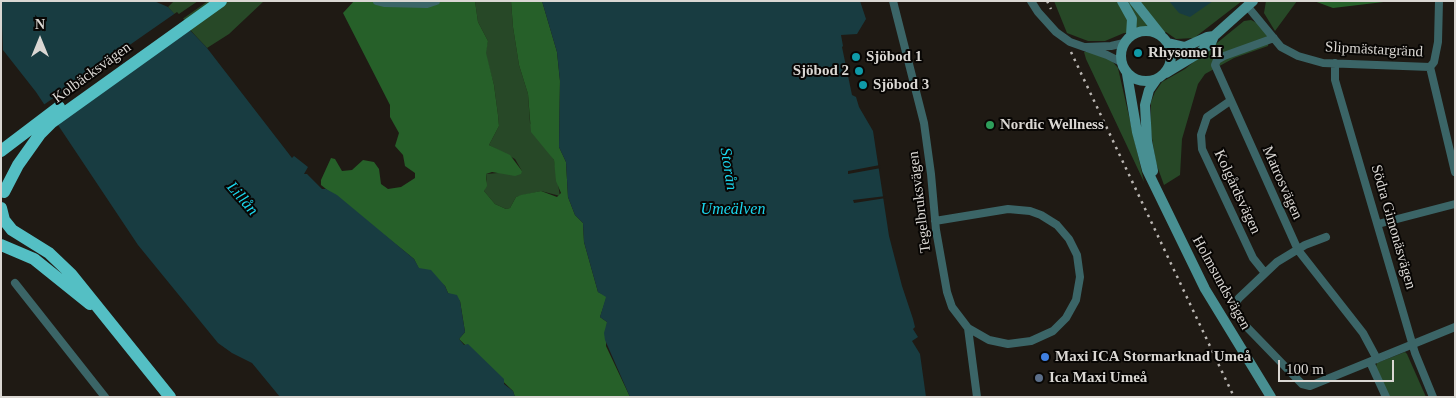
<!DOCTYPE html>
<html>
<head>
<meta charset="utf-8">
<style>
	body { margin:0 }
	#map { position:relative; width:1456px; height:398px; overflow:hidden; background:#1f1a14; font-family:Georgia,serif }
	canvas { display:block }
	.frame { position:absolute; inset:0; border:2px solid #dad7d3; pointer-events:none }
	.north { position:absolute; left:15px; top:15px; width:50px; height:50px; -webkit-text-stroke:4px #080604; paint-order:stroke; rotate:0deg; font-size:14px; font-weight:700; line-height:20px; text-align:center; color:#dad7d3 }
	.north::after { content:''; display:block; margin:auto; width:18px; height:22px; background:#dad7d3; clip-path:polygon(50% 0,100% 100%,50% 72%,0 100%) }
	.scale { position:absolute; left:1278px; top:360px; width:116px; height:22px; box-sizing:border-box; border:2px solid #dad7d3; border-top:0; padding-left:6px; font-size:15px; line-height:18px; white-space:nowrap; color:#dad7d3; -webkit-text-stroke:4px #080604; paint-order:stroke }
</style>
</head>
<body>
<div id="map">
<canvas width="1456" height="398"></canvas>
<div class="frame"></div>
<div class="north">N</div>
<div class="scale">100 m</div>
</div>
<script>
const c = document.querySelector('canvas').getContext('2d');
c.lineJoin = 'round';
function paint(path, color) { c.fillStyle = color; c.fill(path, 'evenodd'); }
const shape = rows => new Path2D(rows.map(r => 'M' + r).join(''));
function strokePath(path, color, width, dash) { c.strokeStyle = color; c.lineWidth = width; c.lineCap = dash ? 'butt' : 'round'; c.setLineDash(dash || []); c.stroke(path); }
function drawText(font, color, halo, rows, align = 'center') {
  c.font = font + ' Georgia,serif'; c.lineWidth = 4; c.setLineDash([]); c.textBaseline = 'middle'; c.strokeStyle = halo; c.fillStyle = color; for (const [text, x, y, turn = 0] of rows) {
    c.save(); c.translate(x, y); c.rotate((+turn || 0) * Math.PI / 180); c.textAlign = isNaN(turn) ? turn : align; if (halo) c.strokeText(text, 0, 0); c.fillText(text, 0, 0); c.restore();
  }
}
paint(shape([
	[174,1,198,1,176,16,168,7],
	[208,1,213,1,218,7,228,1,264,1,229,34,207,48,181,20],
	[475,1,511,1,513,27,519,65,528,94,530,123,554,160,560,196,541,191,516,197,510,208,506,209,495,204,484,191,487,180,486,174,522,171,515,159,489,145,499,126,498,115,494,85,485,53,488,41,478,22],
	[1054,1,1242,1,1194,38,1176,39,1166,32,1124,33,1105,41,1088,41,1067,33],
	[1266,1,1297,1,1275,31,1264,13],
	[1251,20,1259,24,1269,37,1268,46,1234,58,1205,74,1198,84,1182,139,1180,175,1164,185,1156,163,1151,132,1151,102,1155,92,1162,82,1185,69,1244,21],
	[1088,51,1097,53,1112,61,1118,68,1144,182,1086,59,1084,52],
	[1405,352,1407,354,1426,397,1388,397,1376,367,1377,363]
]), '#274827');
paint(shape([
	[354,1,475,1,478,22,488,41,486,53,494,85,498,115,499,126,489,145,510,155,522,171,521,174,515,176,492,172,486,174,487,186,484,191,495,204,506,209,510,208,516,197,521,195,541,191,557,197,561,193,556,181,554,160,531,132,528,94,519,65,513,27,511,1,542,1,557,52,560,81,559,147,566,162,568,197,575,215,583,223,584,242,598,292,607,296,600,317,607,322,606,346,630,397,515,397,513,391,459,339,465,332,460,301,448,293,445,286,424,269,419,269,414,259,403,250,321,185,321,180,331,158,335,159,342,171,352,170,363,160,374,162,379,169,381,184,388,189,401,187,415,178,415,173,405,166,403,155,395,146,399,133,390,117,390,105,343,13],
	[1314,1,1392,1,1333,8]
]), '#266029');
paint(shape([
	[1,1,154,1,168,7,207,48,292,158,294,156,308,167,304,174,307,174,322,189,326,189,337,195,414,259,419,268,431,270,445,286,448,293,457,295,460,301,465,332,459,339,464,345,468,344,504,379,504,384,513,391,515,397,280,397,252,363,232,353,218,343,138,245,36,92,3,50],
	[542,1,860,1,866,19,857,34,841,35,843,46,842,47,852,95,856,97,859,107,873,131,889,236,902,286,913,319,915,327,913,329,918,337,912,341,920,354,926,397,630,397,605,340,604,333,607,322,600,317,606,297,598,292,584,242,583,223,575,215,568,197,566,162,559,147,560,81,557,52],
	[1169,1,1213,1,1190,17,1179,13]
]), '#183c41');
paint(shape([
	[177,12,191,27,54,126,42,106],
	[880,165,881,168,848,174,848,171],
	[886,196,886,198,854,203,853,200]
]), '#1f1a14');
strokePath(shape([
	[377,1,385,3,427,4,436,1],
	[893,1,924,123,931,174,936,230,947,292,952,307,968,328,977,397],
	[1031,1,1038,12,1056,32,1070,42,1107,55,1121,62],
	[1439,1,1438,42,1434,62,1430,67,1455,172],
	[1248,7,1281,47,1298,56,1323,63,1430,67],
	[1274,38,1224,56,1217,60,1215,65,1298,250,1363,333,1377,359],
	[1086,47,1111,46,1124,43],
	[1335,63,1335,80,1415,353,1433,397],
	[1230,101,1207,117,1201,135,1202,149,1253,258,1265,273],
	[935,221,1008,209,1030,211,1041,215,1057,225,1069,239,1077,255,1080,277,1076,300,1066,318,1053,331,1031,341,1008,344,989,340,968,328],
	[1378,224,1455,204],
	[1326,237,1305,245,1277,262,1239,298,1233,306,1235,314,1240,320,1302,384,1310,386,1455,327],
	[15,283,105,397],
	[1370,362,1386,397]
]), '#3b6567', 8);
strokePath(shape([
	[1122,1,1132,19,1131,35],
	[1134,1,1161,35],
	'1121 56a25 25 0 1 1 50 0a25 25 0 1 1-50 0Z',
	[1168,43,1185,47,1207,37,1214,36],
	[1166,73,1199,53,1211,43,1214,36,1253,1],
	[1127,74,1137,132,1147,170,1205,289,1271,397],
	[1153,171,1147,141,1145,105,1149,90,1156,80]
]), '#488f92', 10);
strokePath(shape([
	[1,151,59,107],
	[4,192,18,165,40,134,52,122,221,1],
	[1,208,4,220,12,230,49,253,71,274,170,397],
	[1,245,34,259,90,304]
]), '#54bfc4', 12);
strokePath(shape([
	[1047,1,1051,9],
	[1071,52,1234,397]
]), '#bbb7b3', 2.5, [2.5, 5]);
for (const [x, y, r, color] of [
	[1138,53,5,"#0f9aa8"],
	[856,57,5,"#0f9aa8"],
	[859,71,5,"#0f9aa8"],
	[863,85,5,"#0f9aa8"],
	[990,125,5,"#2e9e5b"],
	[1045,357,5,"#3f7fe0"],
	[1039,378,5,"#5c6f8a"]
]) { const dot = new Path2D(); dot.arc(x, y, r, 0, 2 * Math.PI); c.fillStyle = color; c.fill(dot); strokePath(dot, '#080604', 2); }
drawText('15px', '#dad7d3', '#080604', [
	["Slipmästargränd",1374,50,3],
	["Kolbäcksvägen",92,73,-36],
	["Matrosvägen",1282,183,66],
	["Kolgårdsvägen",1237,192,65],
	["Tegelbruksvägen",920,202,-97],
	["Södra Gimonäsvägen",1393,227,74],
	["Holmsundsvägen",1221,283,61]
]);
drawText('bold 15px', '#dad7d3', '#080604', [
	["Rhysome II",1148,53],
	["Sjöbod 1",866,57],
	["Sjöbod 2",849,71,"right"],
	["Sjöbod 3",873,85],
	["Nordic Wellness",1000,125],
	["Maxi ICA Stormarknad Umeå",1055,357],
	["Ica Maxi Umeå",1049,378]
], 'left');
drawText('italic 16px', '#1bd6ed', '#080604', [
	["Storån",728,169,81],
	["Lillån",242,199,49],
	["Umeälven",733,210]
]);
</script>
</body>
</html>
